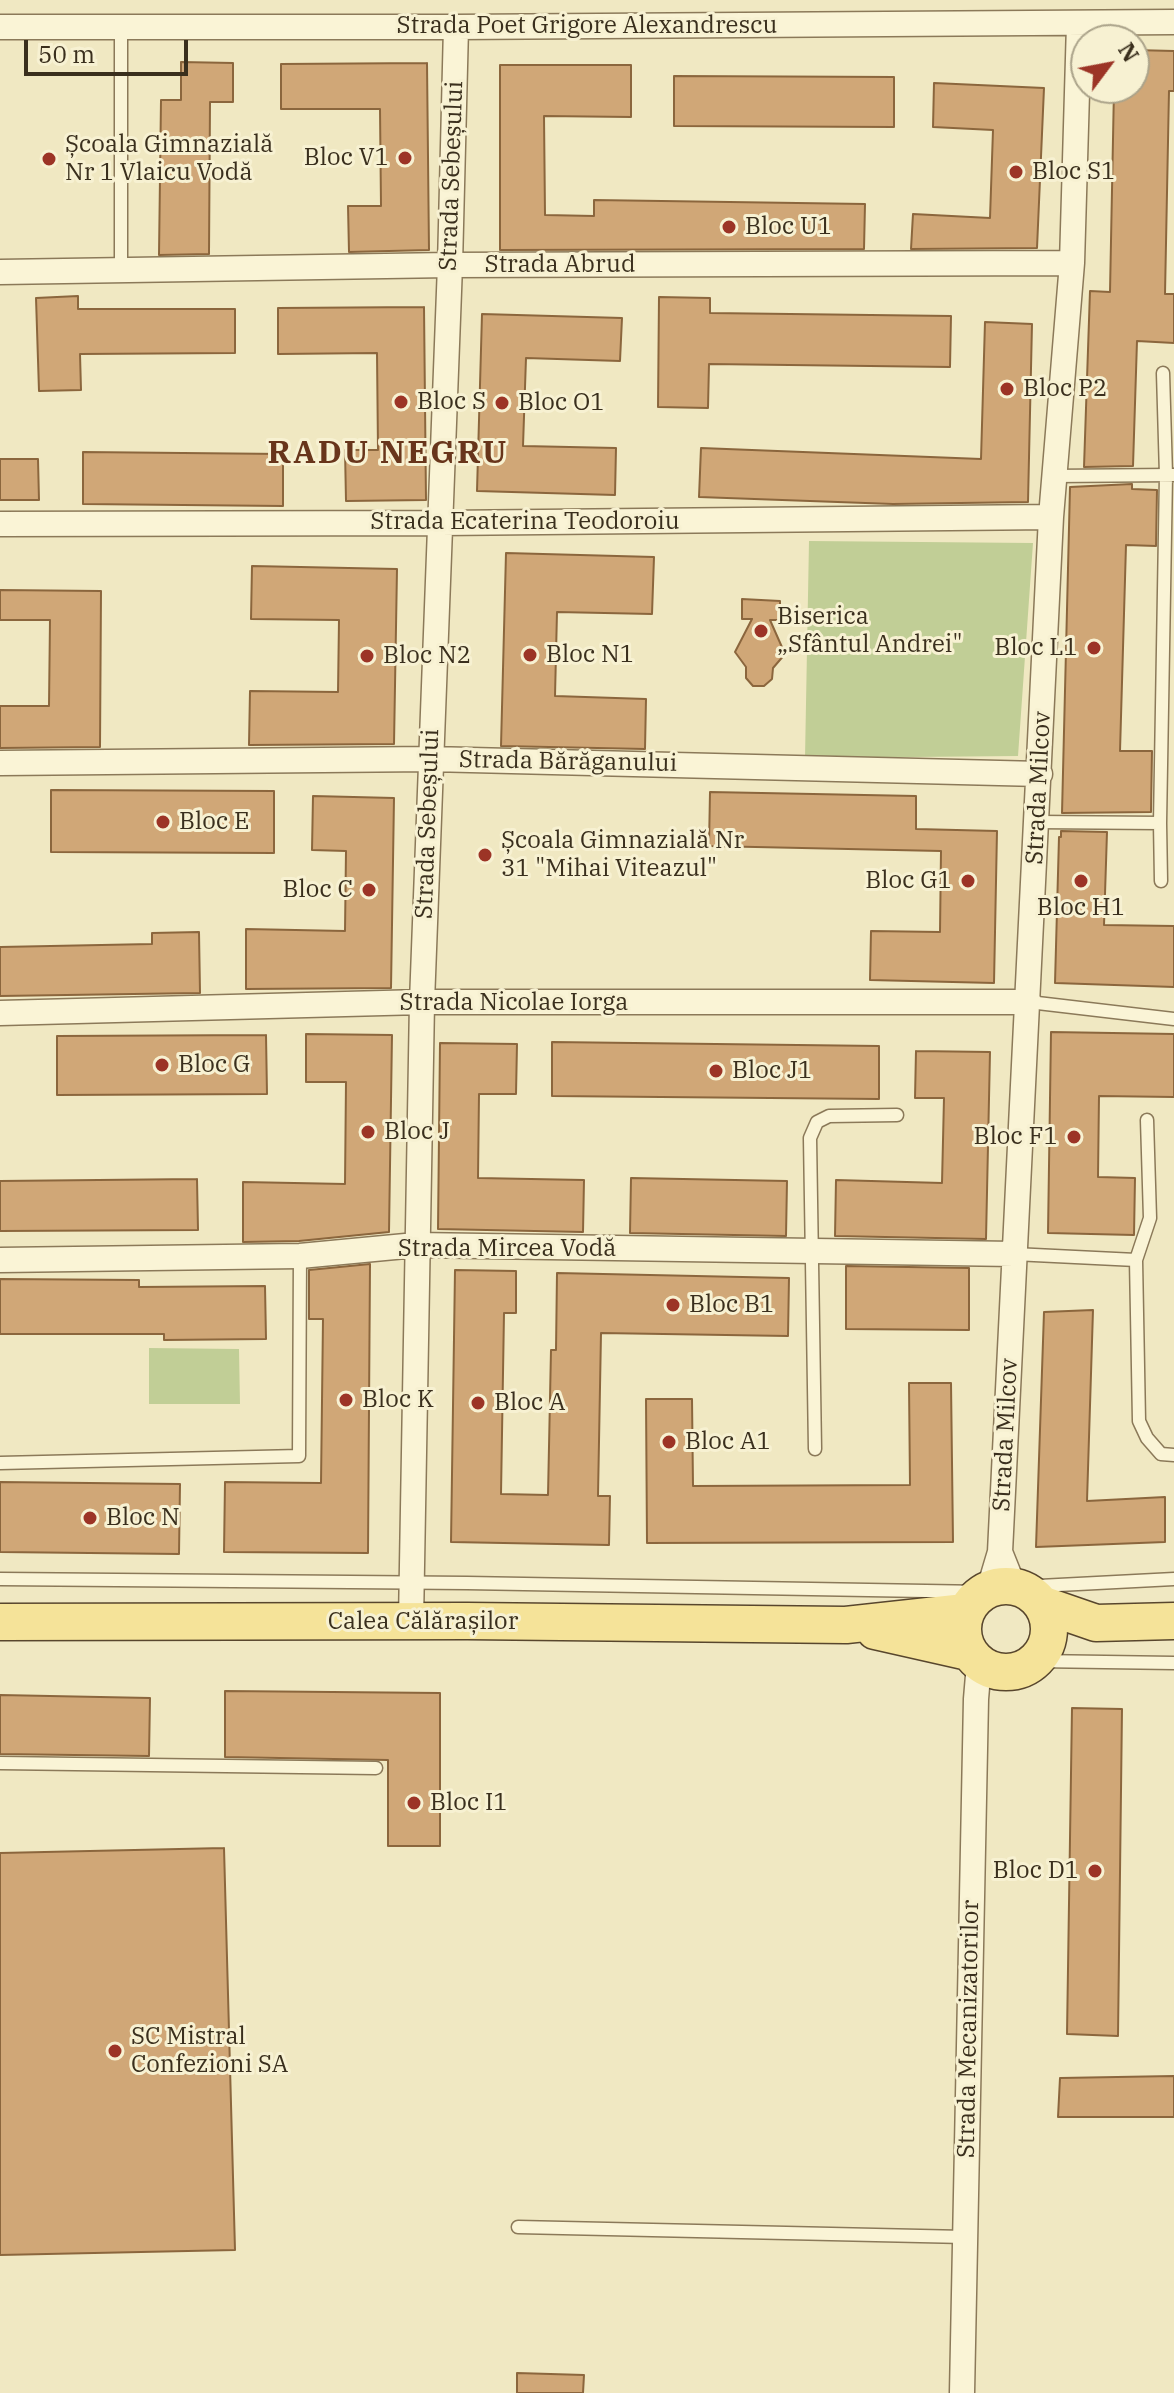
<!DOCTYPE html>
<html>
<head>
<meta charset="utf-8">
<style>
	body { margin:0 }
	#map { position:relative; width:1174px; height:2393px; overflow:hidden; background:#f0e8c2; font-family:"IBM Plex Serif",serif }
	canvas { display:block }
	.north { position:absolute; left:1070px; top:24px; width:80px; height:80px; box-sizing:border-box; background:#f7f1d2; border:2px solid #aba38a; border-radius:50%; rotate:58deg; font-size:22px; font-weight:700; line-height:32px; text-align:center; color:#3a2f1d }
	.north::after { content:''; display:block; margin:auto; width:28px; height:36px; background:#9c3426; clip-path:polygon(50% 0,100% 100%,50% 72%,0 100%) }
	.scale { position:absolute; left:24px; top:40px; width:164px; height:36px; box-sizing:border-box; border:4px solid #3a2f1d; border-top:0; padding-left:10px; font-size:24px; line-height:28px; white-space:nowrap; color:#3a2f1d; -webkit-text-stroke:6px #f7f1d2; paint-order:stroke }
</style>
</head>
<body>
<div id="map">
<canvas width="1174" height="2393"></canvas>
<div class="north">N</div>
<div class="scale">50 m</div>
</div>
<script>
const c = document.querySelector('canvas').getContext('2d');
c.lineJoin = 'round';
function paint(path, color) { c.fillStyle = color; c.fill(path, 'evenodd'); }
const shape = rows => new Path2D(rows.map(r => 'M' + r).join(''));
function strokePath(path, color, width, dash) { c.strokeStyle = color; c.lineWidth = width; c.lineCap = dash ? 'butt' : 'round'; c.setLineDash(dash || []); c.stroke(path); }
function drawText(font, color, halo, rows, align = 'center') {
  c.font = font + ' "IBM Plex Serif",serif'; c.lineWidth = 6; c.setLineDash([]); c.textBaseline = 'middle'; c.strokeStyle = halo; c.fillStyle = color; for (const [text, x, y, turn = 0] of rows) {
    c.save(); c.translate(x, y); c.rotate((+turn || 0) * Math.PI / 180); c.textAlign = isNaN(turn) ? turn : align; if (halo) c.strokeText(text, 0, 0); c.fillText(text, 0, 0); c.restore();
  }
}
paint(shape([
	[809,541,1033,543,1018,756,805,758],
	[149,1348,239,1349,240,1404,149,1404]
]), '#c1ce96');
const building = shape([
	[1134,50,1174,51,1174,91,1169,91,1165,294,1174,294,1174,343,1137,341,1133,466,1084,467,1090,291,1110,292,1114,88,1134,88,1134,50],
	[181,62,233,63,233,102,210,102,209,254,159,255,161,100,181,100,181,62],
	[427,63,429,250,349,252,348,206,381,206,380,109,281,109,281,64,427,63],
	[500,65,631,65,631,117,544,116,545,215,594,216,594,200,865,204,864,249,500,250,500,65],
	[674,76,894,77,894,127,674,126,674,76],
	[934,83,1044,88,1037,248,911,249,913,214,990,218,993,130,933,127,934,83],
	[78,296,78,309,235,309,235,353,80,354,81,390,39,391,36,298,78,296],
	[659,297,710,298,710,313,951,316,950,367,709,364,708,408,658,407,659,297],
	[424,307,426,500,346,501,345,450,378,450,377,353,278,354,278,308,424,307],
	[482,314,622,318,620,361,526,358,523,446,616,448,615,495,477,491,482,314],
	[985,322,1032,324,1028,502,893,504,699,497,701,448,981,459,985,322],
	[83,452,283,454,283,506,83,504,83,452],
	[0,459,38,459,39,500,0,500,0,459],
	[1132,484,1132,489,1157,490,1156,546,1126,545,1120,751,1152,751,1151,812,1062,813,1070,487,1132,484],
	[506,553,654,557,652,614,557,612,555,696,646,699,645,749,501,746,506,553],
	[252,566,397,569,394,744,249,745,250,691,338,692,339,620,251,619,252,566],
	[0,590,101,591,100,747,0,748,0,706,49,706,50,620,0,620,0,590],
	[742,599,780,601,780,620,770,620,785,654,773,668,772,679,764,686,753,686,746,678,746,667,735,652,752,619,742,619,742,599],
	[51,790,274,791,274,853,51,852,51,790],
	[710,792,916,796,916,829,997,831,994,983,870,980,871,931,940,932,941,851,709,846,710,792],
	[313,796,394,798,391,988,246,989,246,929,345,931,346,851,312,850,313,796],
	[1061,831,1107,832,1104,925,1174,926,1174,987,1055,983,1059,837,1061,837,1061,831],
	[199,932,200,993,0,996,0,947,152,944,152,933,199,932],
	[1051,1032,1174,1034,1174,1097,1099,1096,1098,1177,1135,1178,1134,1235,1048,1233,1051,1032],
	[306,1034,392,1035,389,1232,299,1241,243,1242,243,1182,345,1184,346,1082,306,1082,306,1034],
	[266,1035,267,1094,57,1095,57,1036,266,1035],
	[552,1042,879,1046,879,1099,552,1096,552,1042],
	[440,1043,517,1044,516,1094,479,1094,478,1178,584,1180,583,1232,438,1229,440,1043],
	[916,1051,990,1052,986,1239,835,1236,836,1180,942,1183,944,1098,915,1098,916,1051],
	[631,1178,787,1181,786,1236,630,1233,631,1178],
	[197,1179,198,1230,0,1231,0,1181,197,1179],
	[370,1264,368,1553,224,1552,225,1482,321,1483,323,1319,309,1319,309,1270,370,1264],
	[846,1266,969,1268,969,1330,846,1329,846,1266],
	[455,1270,516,1271,516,1313,504,1313,501,1494,548,1495,551,1350,556,1350,557,1273,789,1278,788,1336,601,1333,598,1496,610,1496,609,1545,451,1542,455,1270],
	[0,1279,139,1280,139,1287,265,1286,266,1339,164,1340,164,1334,0,1334,0,1279],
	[1093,1310,1087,1501,1165,1497,1165,1542,1036,1547,1044,1312,1093,1310],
	[909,1383,951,1383,953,1542,647,1543,646,1399,692,1399,693,1486,910,1485,909,1383],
	[0,1482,180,1484,179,1554,0,1552,0,1482],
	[225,1691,440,1693,440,1846,388,1846,388,1760,225,1757,225,1691],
	[0,1695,150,1698,149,1756,0,1754,0,1695],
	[1072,1708,1122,1709,1118,2036,1067,2034,1072,1708],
	[224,1848,235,2250,0,2255,0,1853,224,1848],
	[1174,2076,1174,2117,1058,2117,1060,2078,1174,2076],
	[517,2373,584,2375,583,2393,517,2393,517,2373]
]);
paint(building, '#d0a777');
strokePath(building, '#8b663d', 2);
const service = shape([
	[121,270,121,27],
	[1053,476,1174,475],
	[1037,822,1160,823],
	[1161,881,1160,823,1166,475,1163,373],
	[1029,1002,1174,1019],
	[1014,1254,1136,1260,1139,1421,1147,1438,1161,1454,1174,1455],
	[1136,1260,1150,1218,1147,1120],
	[815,1449,810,1138,817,1122,829,1116,897,1115],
	[0,1463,299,1456,300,1256],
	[0,1579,467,1583,983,1592],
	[1020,1587,1174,1579],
	[1036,1661,1174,1663],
	[0,1763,376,1768],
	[518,2227,965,2237]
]);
const minor = shape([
	[0,27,456,27,1174,22],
	[0,272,450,265,1072,263],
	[0,524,441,523,1051,517],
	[0,763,430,759,1040,774],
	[0,1013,422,1002,1029,1002],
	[0,1260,300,1256,416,1245,1014,1254],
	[1000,1552,1014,1587],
	[989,1589,1000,1552,1051,517,1072,263,1079,24],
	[411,1621,422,1002,450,265,456,27],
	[962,2393,976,1699,979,1664]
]);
const primary = shape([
	'963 1629a43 43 0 1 1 86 0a43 43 0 1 1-86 0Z',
	[1041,1604,1096,1623,1174,1621],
	[0,1622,467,1621,846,1625,965,1612],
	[875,1631,968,1652]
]);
strokePath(service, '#8b7959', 15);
strokePath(minor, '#8b7959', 27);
strokePath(primary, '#58462d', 39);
strokePath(service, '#faf4d6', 12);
strokePath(minor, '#faf4d6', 24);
strokePath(primary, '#f5e399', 36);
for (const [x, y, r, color] of [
	[405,158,8,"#9c3426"],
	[49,159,8,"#9c3426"],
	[1016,172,8,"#9c3426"],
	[729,227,8,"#9c3426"],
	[1007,389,8,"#9c3426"],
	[401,402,8,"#9c3426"],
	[502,403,8,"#9c3426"],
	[761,631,8,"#9c3426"],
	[1094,648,8,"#9c3426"],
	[530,655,8,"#9c3426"],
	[367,656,8,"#9c3426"],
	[163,822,8,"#9c3426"],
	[485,855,8,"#9c3426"],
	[968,881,8,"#9c3426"],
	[1081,881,8,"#9c3426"],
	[369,890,8,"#9c3426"],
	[162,1065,8,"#9c3426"],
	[716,1071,8,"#9c3426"],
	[368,1132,8,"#9c3426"],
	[1074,1137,8,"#9c3426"],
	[673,1305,8,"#9c3426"],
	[346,1400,8,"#9c3426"],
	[478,1403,8,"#9c3426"],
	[669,1442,8,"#9c3426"],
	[90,1518,8,"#9c3426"],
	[414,1803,8,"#9c3426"],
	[1095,1871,8,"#9c3426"],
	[115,2051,8,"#9c3426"]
]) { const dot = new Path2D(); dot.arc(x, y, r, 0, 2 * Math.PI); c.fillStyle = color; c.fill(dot); strokePath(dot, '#f7f1d2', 3); }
drawText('24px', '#3a2f1d', '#f7f1d2', [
	["Strada Poet Grigore Alexandrescu",587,26],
	["Strada Sebeșului",452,176,-88],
	["Strada Abrud",560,265],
	["Strada Ecaterina Teodoroiu",525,522],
	["Strada Bărăganului",568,762,1],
	["Strada Milcov",1039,788,-87],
	["Strada Sebeșului",428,824,-88],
	["Strada Nicolae Iorga",514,1003],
	["Strada Mircea Vodă",507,1249],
	["Strada Milcov",1006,1435,-87],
	["Calea Călărașilor",423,1622],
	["Strada Mecanizatorilor",969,2029,-89]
]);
drawText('24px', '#3a2f1d', '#f7f1d2', [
	["Școala Gimnazială",65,145],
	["Nr 1 Vlaicu Vodă",65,173],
	["Bloc V1",389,158,"right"],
	["Bloc S1",1032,172],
	["Bloc U1",745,227],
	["Bloc P2",1023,389],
	["Bloc S",417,402],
	["Bloc O1",518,403],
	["Biserica",777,617],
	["„Sfântul Andrei\"",777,645],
	["Bloc L1",1078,648,"right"],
	["Bloc N1",546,655],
	["Bloc N2",383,656],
	["Bloc E",179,822],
	["Școala Gimnazială Nr",501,841],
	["31 \"Mihai Viteazul\"",501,869],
	["Bloc G1",952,881,"right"],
	["Bloc C",353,890,"right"],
	["Bloc H1",1081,908,"center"],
	["Bloc G",178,1065],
	["Bloc J1",732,1071],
	["Bloc J",384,1132],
	["Bloc F1",1058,1137,"right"],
	["Bloc B1",689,1305],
	["Bloc K",362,1400],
	["Bloc A",494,1403],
	["Bloc A1",685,1442],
	["Bloc N",106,1518],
	["Bloc I1",430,1803],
	["Bloc D1",1079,1871,"right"],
	["SC Mistral",131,2037],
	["Confezioni SA",131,2065]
], 'left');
c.letterSpacing = '2px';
drawText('bold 32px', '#68351b', '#f7f1d2', [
	["RADU NEGRU",388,454]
]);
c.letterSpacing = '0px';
</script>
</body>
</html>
